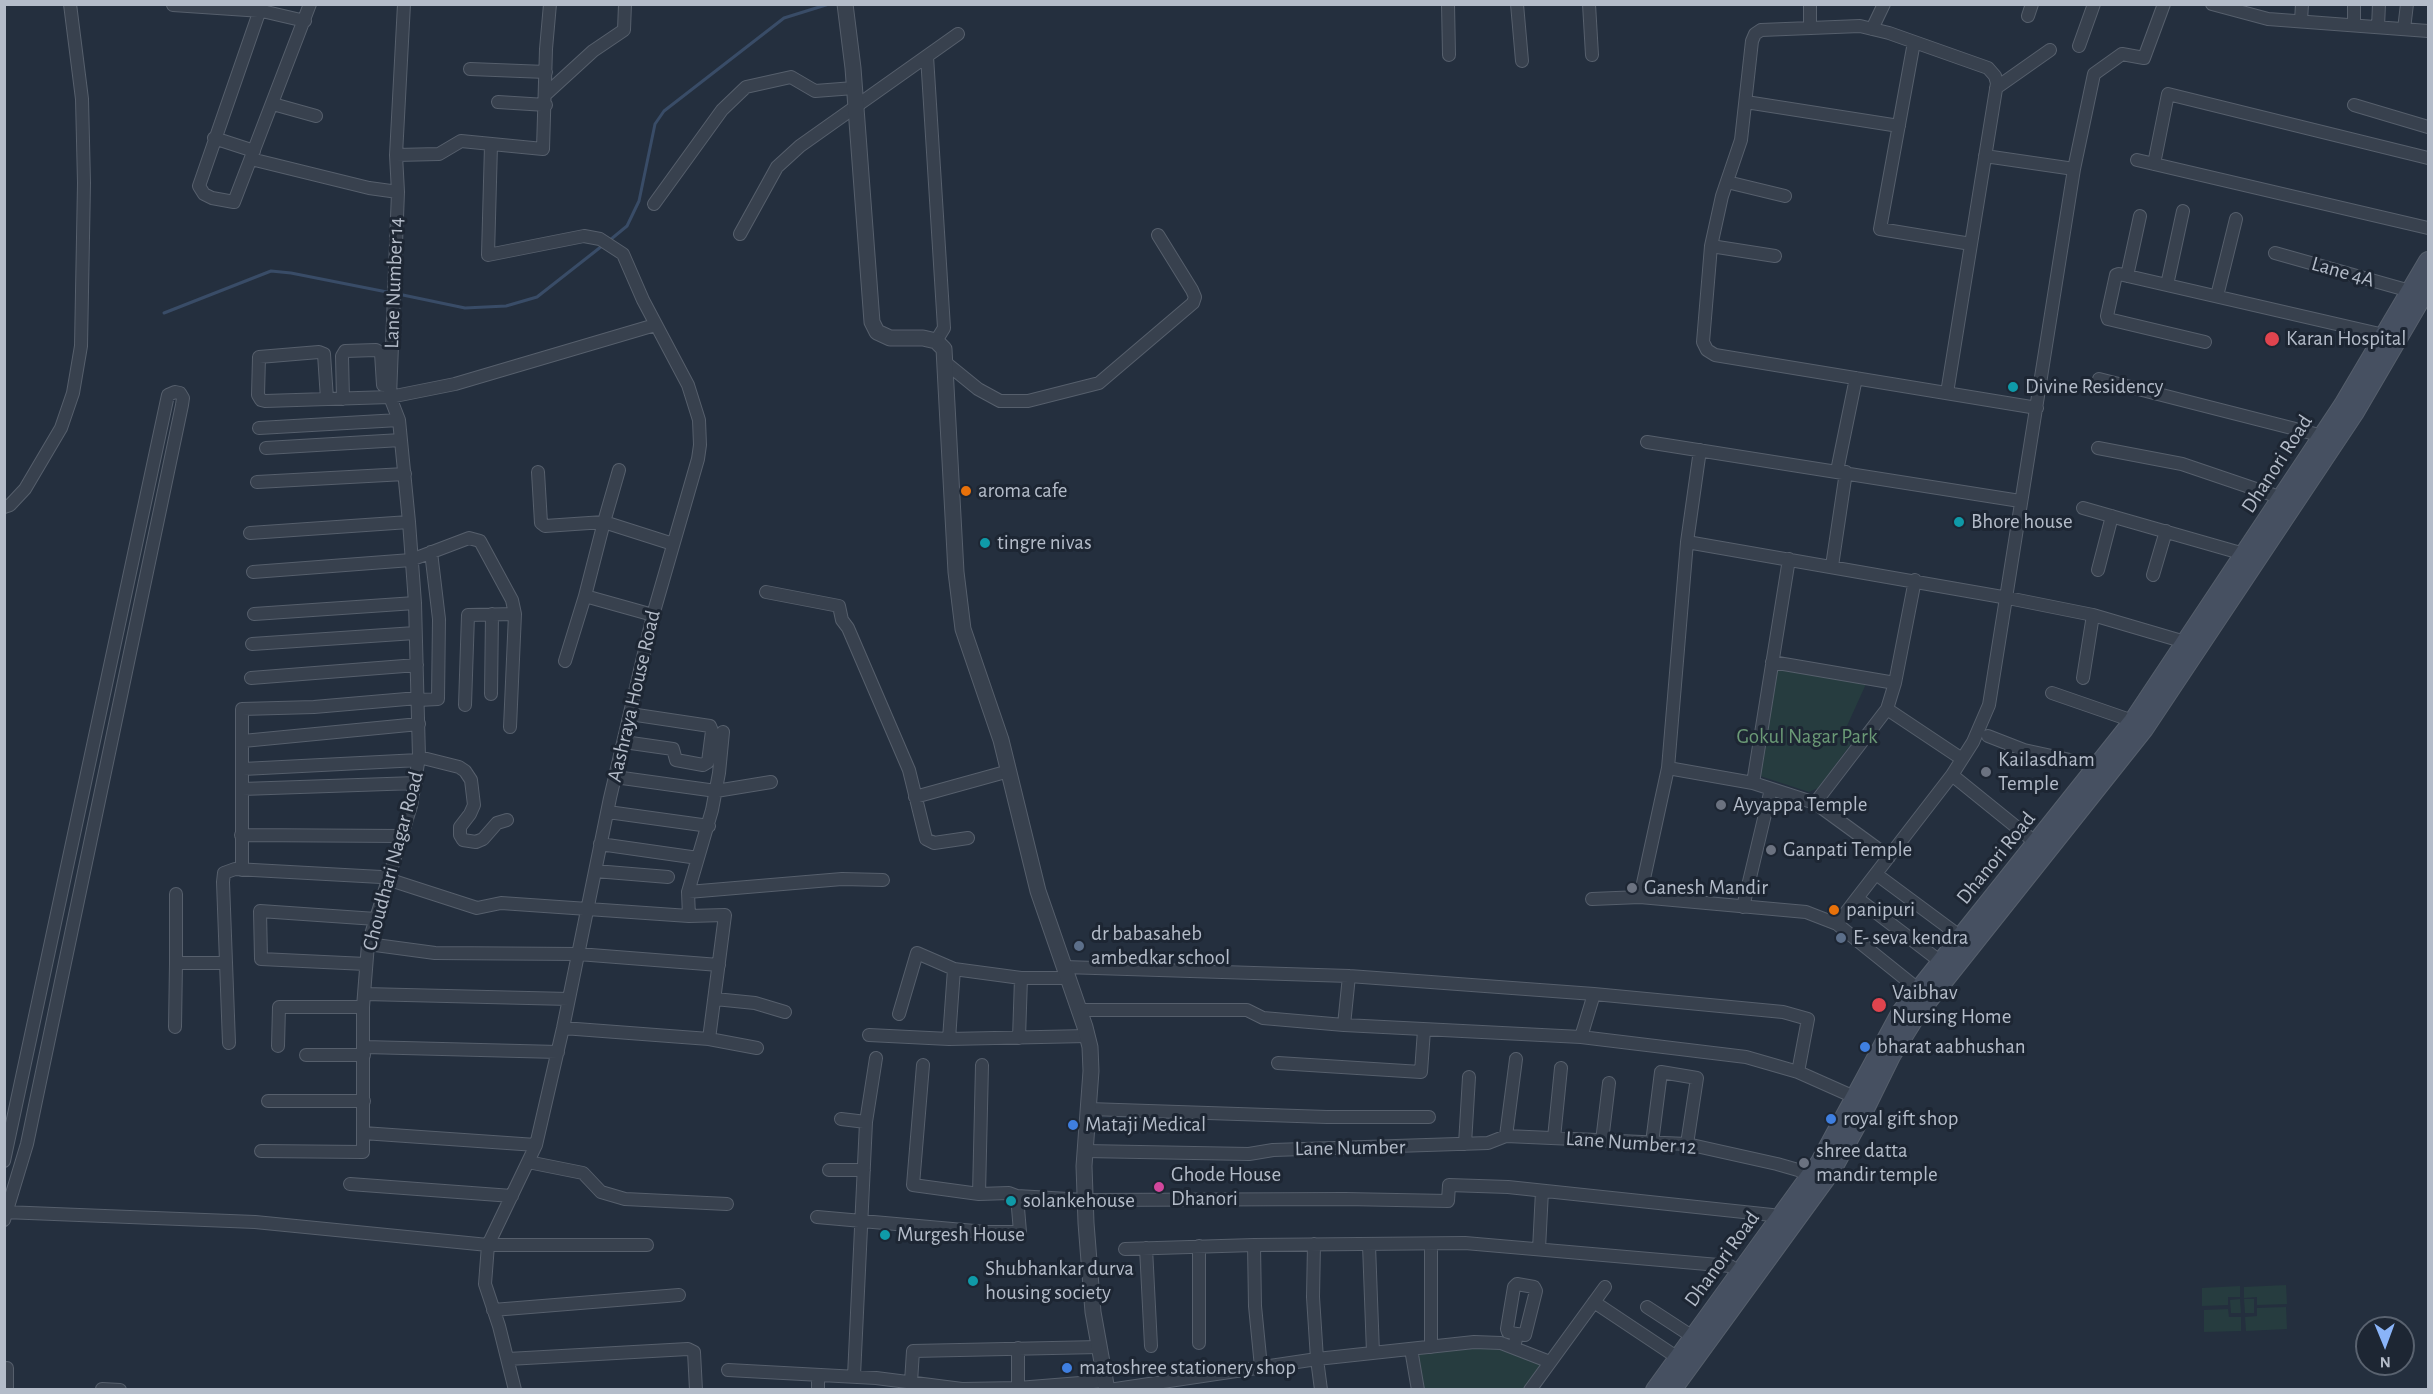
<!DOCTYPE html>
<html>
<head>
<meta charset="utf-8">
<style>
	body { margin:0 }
	#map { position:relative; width:2433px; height:1394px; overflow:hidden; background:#242f3e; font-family:"Alegreya Sans",sans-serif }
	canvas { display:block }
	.frame { position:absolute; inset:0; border:6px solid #b4bcc9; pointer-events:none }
	.north { position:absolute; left:2355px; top:1316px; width:60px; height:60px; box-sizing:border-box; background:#1d2633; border:2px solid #59626f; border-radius:50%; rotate:179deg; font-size:16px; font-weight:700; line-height:24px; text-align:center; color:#b4bcc9 }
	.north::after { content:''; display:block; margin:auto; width:21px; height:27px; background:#8ab4f8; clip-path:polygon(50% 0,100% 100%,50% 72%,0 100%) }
</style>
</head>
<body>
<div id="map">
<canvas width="2433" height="1394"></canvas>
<div class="frame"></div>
<div class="north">N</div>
</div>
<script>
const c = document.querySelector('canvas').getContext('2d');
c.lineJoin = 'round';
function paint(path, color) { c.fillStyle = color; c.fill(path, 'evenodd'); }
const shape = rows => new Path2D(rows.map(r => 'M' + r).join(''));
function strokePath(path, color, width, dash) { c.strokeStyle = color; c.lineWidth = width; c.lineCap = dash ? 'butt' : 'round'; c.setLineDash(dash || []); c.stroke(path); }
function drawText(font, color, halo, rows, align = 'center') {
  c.font = font + ' "Alegreya Sans",sans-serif'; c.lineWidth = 6; c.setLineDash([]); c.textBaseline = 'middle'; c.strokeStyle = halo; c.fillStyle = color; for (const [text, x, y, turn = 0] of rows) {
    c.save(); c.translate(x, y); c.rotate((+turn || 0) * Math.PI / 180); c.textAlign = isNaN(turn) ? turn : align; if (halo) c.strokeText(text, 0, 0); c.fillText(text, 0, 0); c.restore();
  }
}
paint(shape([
	[1778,669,1866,684,1846,728,1854,740,1818,788,1809,792,1760,776],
	[2286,1285,2287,1304,2257,1305,2257,1297,2244,1298,2244,1287],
	[2240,1286,2240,1297,2228,1297,2228,1305,2202,1306,2202,1288],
	[2240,1299,2241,1313,2231,1313,2230,1300],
	[2244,1299,2254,1299,2254,1313,2245,1313],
	[2286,1307,2287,1329,2246,1331,2245,1317,2257,1316,2257,1308],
	[2228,1309,2229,1317,2241,1317,2241,1331,2204,1332,2204,1310],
	[1501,1346,1544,1364,1525,1389,1424,1389,1415,1354]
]), '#263c3f');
strokePath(shape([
	[610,240,627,226,639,201,655,124,664,111,784,18,829,4],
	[398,294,465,308,506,306,537,297,602,246],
	[164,313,271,271,291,273,392,293]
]), '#394c67', 3);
const minor = shape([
	[262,4,199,186,204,194,212,198,234,202,310,4],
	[1448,4,1449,55],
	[1517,4,1522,61],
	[1589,4,1592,55],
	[2212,4,2268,19,2428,31],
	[173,5,262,11,305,21],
	[2028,16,2032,4],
	[2301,21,2302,4],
	[2354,25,2354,4],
	[2378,27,2379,4],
	[1810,28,1810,4],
	[1872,29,1884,4],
	[2404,29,2407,4],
	[1914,42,1880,229,1971,244],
	[2079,46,2094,4],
	[927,56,944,328,936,341],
	[470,69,546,72],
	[1996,88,2050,50],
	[546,94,593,51,624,30,625,4],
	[498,102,546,105],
	[1746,102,1899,126],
	[273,104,316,116],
	[2354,105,2428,127],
	[214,138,254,151],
	[491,145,488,255,584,236,600,239,623,254,643,300,688,385,699,420,700,445,698,459,653,615,610,798,563,1028,536,1145,488,1245,485,1284,499,1326,515,1390],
	[396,155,439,154,461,141,543,149,546,49,550,4],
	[1985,156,2074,169],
	[251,159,369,188,398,192],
	[2137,160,2428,228],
	[2154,164,2168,94,2428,158],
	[1727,182,1785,196],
	[654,204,722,110,746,87,791,77,815,91,854,88],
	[740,234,777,167,800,146,958,34],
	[1711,246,1775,256],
	[2275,253,2410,291],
	[2127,276,2140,216],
	[2167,285,2183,211],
	[2217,296,2236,219],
	[2205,342,2108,319,2107,316,2116,275,2119,274,2384,335],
	[946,363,978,389,1000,401,1028,401,1099,383,1193,303,1195,297,1192,290,1158,235],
	[2099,379,2323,436],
	[1947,393,1997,83,1995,76,1988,68,1889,33,1860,26,1761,30,1755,34,1752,41,1741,140,1722,196,1711,246,1703,342,1707,350,1715,355,2037,408],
	[327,399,324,354,319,352,259,357,258,395,261,400,265,401,390,397,455,384,655,325],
	[343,399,342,356,345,351,376,350,381,353,383,385],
	[259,428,399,420],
	[1647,442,2020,501],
	[266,448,401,440],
	[2098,448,2182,464,2288,500],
	[1837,471,1856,378],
	[538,472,541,523,545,526,604,522,619,470],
	[257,482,405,474],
	[4,507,10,505,25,489,61,428,73,393,81,346,84,183,82,99,70,4],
	[2083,508,2244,554],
	[250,533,409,522],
	[1687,542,2008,598,2093,615,2185,642],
	[1832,566,1846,472],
	[2098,570,2112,516],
	[253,572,411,560,469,538,480,541,512,600,515,614,510,727],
	[2153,575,2166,531],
	[766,592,839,606,842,620,848,628,909,770,926,839,934,843,968,838],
	[585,596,604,522,673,544],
	[254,614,415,603],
	[252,644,415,633],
	[565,661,585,596,653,615],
	[1772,662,1895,683],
	[251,678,417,665],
	[2083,678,2093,615],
	[2052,693,2133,721],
	[491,694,492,614],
	[418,700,438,699,439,619,431,552],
	[465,705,468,615,515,614],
	[1887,709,1962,759],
	[1988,736,2024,750,2098,766],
	[243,741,419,724],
	[624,742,673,749,676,760,703,765,708,762,712,731,710,726,630,714],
	[419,757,459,767,465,771,471,780,474,805,470,814,460,827,460,835,463,840,476,842,483,839,497,823,507,820],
	[1668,768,1753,783,1815,803,1889,857],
	[243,769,419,760],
	[1952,775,2041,847],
	[615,777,716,791,771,782],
	[1753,783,1789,559],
	[242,789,416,783],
	[915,797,1009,771],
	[1815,803,1887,709,1895,683,1915,580],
	[608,812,709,826],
	[241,835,401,836],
	[600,844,698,858],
	[242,870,242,709,314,707,418,698],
	[595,871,668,877],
	[1876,874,1961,937],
	[688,892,842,879,883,880],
	[1640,897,1668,768,1687,542,1700,450],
	[1857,898,1941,962],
	[1592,899,1640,897,1806,912,1837,924,1924,994],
	[1743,907,1771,789],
	[689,916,688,892,712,810,719,773,723,732],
	[1837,924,1952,775,1973,742,1989,705,2074,169,2094,74,2122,54,2144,58,2164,4],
	[368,944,435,953,578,954,719,965],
	[176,963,176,894],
	[366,964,261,959,260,911,376,919],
	[1064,967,1349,976,1594,994,1783,1012,1808,1019,1798,1072,1861,1100],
	[365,994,569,999],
	[715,999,755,1003,785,1012],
	[1078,1010,1247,1010,1263,1018,1344,1025,1581,1037,1746,1057,1798,1072],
	[899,1014,917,953,954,969,1021,978,1068,978],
	[1344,1025,1349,976],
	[175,1027,176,963,226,963],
	[563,1028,709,1039,757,1048],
	[869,1035,949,1039,1087,1036],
	[1581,1037,1594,994],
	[1019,1038,1021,978],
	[949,1039,954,969],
	[229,1043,223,882,224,873,235,869,381,877,477,908,501,903,689,916,725,915,709,1039],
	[278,1046,279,1007,363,1007],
	[365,1047,558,1052],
	[306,1055,364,1055],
	[1278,1063,1421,1072,1424,1030],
	[923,1065,913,1185,979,1194,1009,1193,1017,1196,1085,1200,1345,1199,1448,1201,1449,1185,1508,1187,1772,1215,1784,1222],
	[268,1101,364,1101],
	[1089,1109,1327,1117,1429,1117],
	[841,1119,866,1122],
	[363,1133,536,1145],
	[1506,1136,1516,1059],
	[1554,1138,1561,1068],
	[1602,1141,1609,1083],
	[1652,1143,1661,1072,1697,1078,1687,1144],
	[1465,1144,1469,1077],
	[261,1151,363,1152,363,1007,368,944,411,806,419,757,415,603,409,522,399,420,390,397,398,192,396,155,404,4],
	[1085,1151,1249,1154,1273,1150,1488,1143,1506,1136,1687,1144,1777,1164,1798,1170,1815,1178],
	[4,1161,168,395,175,392,180,393,183,398,182,405,37,1096,27,1144,4,1220],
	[528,1162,583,1173,601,1192,625,1199,727,1204],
	[829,1170,864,1170],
	[350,1184,512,1196],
	[979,1194,982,1065],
	[4,1212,255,1222,488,1245,647,1245],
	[817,1217,986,1232,1020,1232,1017,1196],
	[1314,1244,1313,1297,1317,1359,1321,1390],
	[1431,1244,1431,1347],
	[1254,1245,1255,1306,1261,1367],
	[1369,1245,1373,1353],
	[1146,1248,1151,1346],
	[1125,1249,1254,1245,1465,1243,1730,1266,1745,1276],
	[1539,1249,1542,1191],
	[1594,1302,1678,1358],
	[1647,1307,1693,1337],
	[493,1310,679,1295],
	[1199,1343,1199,1246],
	[1018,1348,1018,1388],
	[1514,1348,1517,1334,1525,1335,1536,1291,1534,1287,1517,1284,1514,1287,1507,1329,1508,1332,1517,1334],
	[1411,1349,1418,1390],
	[508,1359,688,1349,694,1352,696,1390],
	[728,1370,876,1378,962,1389,1018,1388,1105,1381],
	[854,1376,866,1122,876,1058],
	[911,1382,913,1351,1099,1347],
	[102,1389,120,1390],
	[7,1390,7,1368],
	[818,1390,818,1375],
	[1109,1390,1317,1359,1474,1342,1501,1343,1550,1362],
	[1530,1390,1605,1287]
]);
const tertiary = shape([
	[845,4,853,68,872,322,877,332,890,338,923,338,936,341,944,349,956,572,963,629,1001,740,1038,891,1085,1027,1090,1047,1091,1071,1084,1166,1086,1223,1093,1312,1107,1390]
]);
const secondary = shape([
	[1655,1390,1820,1162,1901,1012,2133,721,2343,405,2428,261],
	[1672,1390,1832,1170,1860,1119,1891,1056,1916,1016,2144,729,2355,412,2428,287]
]);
strokePath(minor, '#565f6c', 14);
strokePath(tertiary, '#565f6c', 17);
strokePath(secondary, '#565f6c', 20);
strokePath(minor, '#38414e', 12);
strokePath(tertiary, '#38414e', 15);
strokePath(secondary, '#465061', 18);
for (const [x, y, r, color] of [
	[2272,339,8,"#e0444e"],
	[2013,387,6,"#0f9aa8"],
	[966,491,6,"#e8710a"],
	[1959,522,6,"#0f9aa8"],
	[985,543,6,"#0f9aa8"],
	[1986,772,6,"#6b7280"],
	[1721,805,6,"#6b7280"],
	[1771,850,6,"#6b7280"],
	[1632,888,6,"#6b7280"],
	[1834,910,6,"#e8710a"],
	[1841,938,6,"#5c6f8a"],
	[1079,946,6,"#5c6f8a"],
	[1879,1005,8,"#e0444e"],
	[1865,1047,6,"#3f7fe0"],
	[1831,1119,6,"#3f7fe0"],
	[1073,1125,6,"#3f7fe0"],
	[1804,1163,6,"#6b7280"],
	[1159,1187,6,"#d1479c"],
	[1011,1201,6,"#0f9aa8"],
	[885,1235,6,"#0f9aa8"],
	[973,1281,6,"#0f9aa8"],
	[1067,1368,6,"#3f7fe0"]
]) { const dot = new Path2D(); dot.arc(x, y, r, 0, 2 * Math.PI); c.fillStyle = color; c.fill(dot); strokePath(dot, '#1d2633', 2); }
drawText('21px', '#b4bcc9', '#1d2633', [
	["Lane 4A",2343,272,16],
	["Lane Number 14",394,283,-88],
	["Dhanori Road",2277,464,-57],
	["Aashraya House Road",634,696,-77],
	["Dhanori Road",1996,858,-51],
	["Choudhari Nagar Road",393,861,-75],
	["Lane Number 12",1631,1143,4],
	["Lane Number",1350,1148,-1],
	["Dhanori Road",1722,1259,-54]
]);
drawText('21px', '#b4bcc9', '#1d2633', [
	["Karan Hospital",2286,339],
	["Divine Residency",2025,387],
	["aroma cafe",978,491],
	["Bhore house",1971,522],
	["tingre nivas",997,543],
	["Kailasdham",1998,760],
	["Temple",1998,784],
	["Ayyappa Temple",1733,805],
	["Ganpati Temple",1783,850],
	["Ganesh Mandir",1644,888],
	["panipuri",1846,910],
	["dr babasaheb",1091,934],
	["ambedkar school",1091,958],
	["E- seva kendra",1853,938],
	["Vaibhav",1892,993],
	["Nursing Home",1892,1017],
	["bharat aabhushan",1877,1047],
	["royal gift shop",1843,1119],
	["Mataji Medical",1085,1125],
	["shree datta",1816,1151],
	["mandir temple",1816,1175],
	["Ghode House",1171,1175],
	["Dhanori",1171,1199],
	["solankehouse",1023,1201],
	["Murgesh House",897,1235],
	["Shubhankar durva",985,1269],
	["housing society",985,1293],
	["matoshree stationery shop",1079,1368]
], 'left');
drawText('21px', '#6b9a76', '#1d2633', [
	["Gokul Nagar Park",1807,737]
]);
</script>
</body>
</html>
